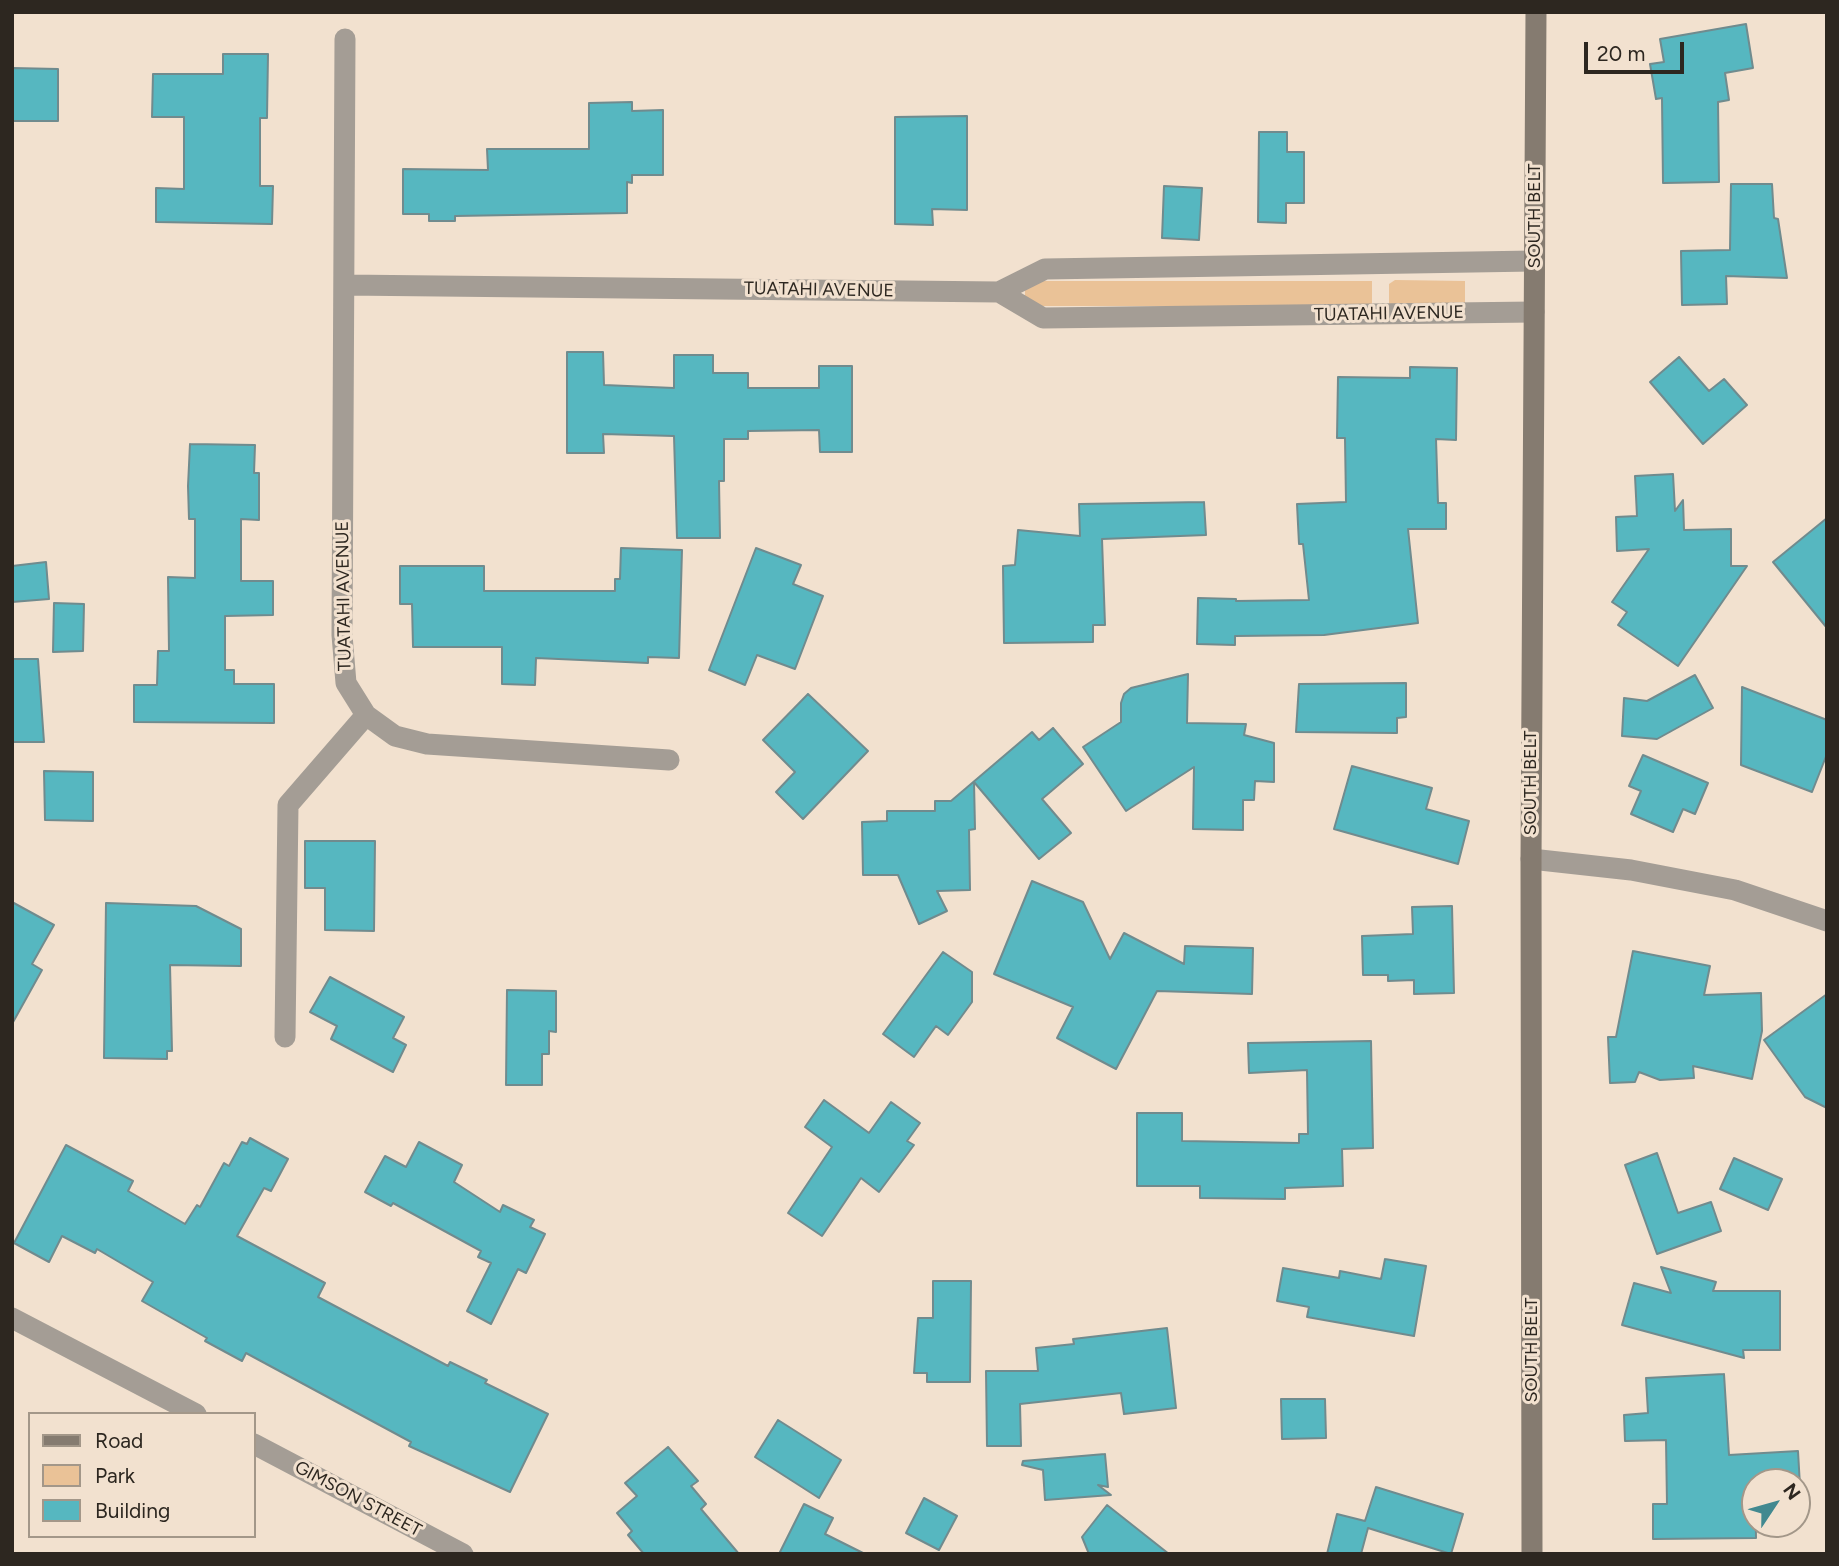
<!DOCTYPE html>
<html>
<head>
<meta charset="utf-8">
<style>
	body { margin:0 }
	#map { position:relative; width:1839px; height:1566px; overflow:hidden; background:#f2e1cf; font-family:Figtree,sans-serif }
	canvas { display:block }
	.frame { position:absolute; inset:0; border:14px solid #2d2720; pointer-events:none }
	.legend { position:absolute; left:28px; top:1412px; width:228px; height:126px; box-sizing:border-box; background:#f2e1cf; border:2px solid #a39789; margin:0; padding:9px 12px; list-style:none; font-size:21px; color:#2d2720 }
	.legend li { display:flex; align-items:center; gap:14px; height:35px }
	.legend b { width:35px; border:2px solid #a39789 }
	.north { position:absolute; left:1741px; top:1468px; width:70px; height:70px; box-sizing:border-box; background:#f2e1cf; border:2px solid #a39789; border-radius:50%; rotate:54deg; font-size:19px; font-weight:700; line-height:28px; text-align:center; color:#2d2720 }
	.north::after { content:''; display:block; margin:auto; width:24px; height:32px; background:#428990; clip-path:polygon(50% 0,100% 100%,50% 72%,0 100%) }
	.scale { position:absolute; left:1584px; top:42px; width:100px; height:32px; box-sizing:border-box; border:4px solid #2d2720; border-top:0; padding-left:9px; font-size:21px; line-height:24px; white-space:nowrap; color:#2d2720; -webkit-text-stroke:5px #f2e1cf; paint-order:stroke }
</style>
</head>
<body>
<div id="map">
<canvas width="1839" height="1566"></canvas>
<div class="frame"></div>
<ul class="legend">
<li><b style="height:9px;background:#857b70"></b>Road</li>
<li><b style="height:19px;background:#eac297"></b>Park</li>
<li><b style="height:19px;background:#56b7c0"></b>Building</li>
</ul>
<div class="north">N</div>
<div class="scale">20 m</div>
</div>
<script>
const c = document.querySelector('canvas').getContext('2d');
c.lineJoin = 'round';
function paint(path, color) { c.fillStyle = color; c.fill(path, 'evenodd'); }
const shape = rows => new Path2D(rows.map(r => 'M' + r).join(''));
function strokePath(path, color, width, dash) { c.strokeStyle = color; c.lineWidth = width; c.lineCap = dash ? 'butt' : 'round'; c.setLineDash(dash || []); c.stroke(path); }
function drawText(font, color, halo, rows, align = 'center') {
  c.font = font + ' Figtree,sans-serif'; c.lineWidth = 6; c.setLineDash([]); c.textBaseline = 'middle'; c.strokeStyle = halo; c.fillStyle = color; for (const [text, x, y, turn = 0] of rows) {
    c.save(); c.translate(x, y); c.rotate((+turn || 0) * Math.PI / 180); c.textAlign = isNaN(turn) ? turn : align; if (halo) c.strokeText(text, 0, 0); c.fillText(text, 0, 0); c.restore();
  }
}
paint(shape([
	[1395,280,1465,281,1465,307,1389,306,1389,284],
	[1039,281,1372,281,1372,306,1038,306,1025,296,1025,289]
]), '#eac297');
const building = shape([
	[1746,24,1753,68,1725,73,1729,100,1718,102,1719,182,1663,183,1662,98,1656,99,1650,64,1664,62,1660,39,1746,24],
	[223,54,268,54,267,118,260,118,260,186,273,186,272,224,156,222,156,188,184,189,184,117,152,117,153,74,223,74,223,54],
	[12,68,58,69,58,121,12,121,12,68],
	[632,102,632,111,663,110,663,175,632,175,632,183,627,182,627,213,455,216,455,221,429,221,429,214,403,214,403,169,488,170,487,149,589,149,589,103,632,102],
	[967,116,967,210,932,209,933,225,895,224,895,117,967,116],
	[1259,132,1287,132,1287,152,1304,152,1304,203,1286,203,1286,223,1258,222,1259,132],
	[1731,184,1772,184,1774,218,1778,219,1787,278,1726,276,1727,304,1682,305,1681,251,1730,250,1731,184],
	[1164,186,1202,188,1199,240,1162,238,1164,186],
	[567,352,603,352,604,385,674,388,674,355,713,355,713,373,748,373,748,388,819,388,819,366,852,366,852,452,820,452,819,430,748,431,748,439,724,439,724,481,719,481,720,538,677,538,674,436,603,434,604,453,567,453,567,352],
	[1679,357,1709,391,1724,379,1747,405,1703,444,1650,382,1679,357],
	[1410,367,1457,368,1456,440,1436,439,1438,503,1446,503,1446,529,1408,529,1418,623,1324,635,1235,636,1235,645,1197,644,1198,598,1236,599,1236,601,1309,600,1303,544,1299,544,1297,504,1346,502,1345,438,1337,438,1338,377,1410,378,1410,367],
	[190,444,255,445,254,473,259,473,259,520,241,519,241,581,273,581,273,615,225,616,225,670,234,670,234,684,274,684,274,723,134,722,134,685,157,685,158,651,169,651,168,577,195,578,195,519,189,519,188,486,190,444],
	[1673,474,1675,511,1683,500,1684,530,1731,529,1731,566,1747,566,1678,666,1618,625,1627,612,1612,602,1649,549,1617,551,1616,517,1637,516,1635,476,1673,474],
	[1204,502,1206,535,1102,539,1105,625,1093,625,1093,642,1004,643,1003,566,1015,565,1018,530,1080,536,1079,504,1204,502],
	[1827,518,1827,628,1773,562,1827,518],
	[621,548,682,550,679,658,648,657,648,663,536,658,535,685,502,684,502,647,413,647,412,604,400,604,400,566,484,566,484,591,615,591,615,579,620,579,621,548],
	[756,548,801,565,793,584,823,596,795,669,757,655,745,685,709,670,756,548],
	[46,562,49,599,12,602,12,566,46,562],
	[54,603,84,604,83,651,53,652,54,603],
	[12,659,38,659,44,742,12,742,12,659],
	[1188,674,1187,723,1246,724,1244,735,1274,743,1274,782,1255,781,1254,800,1243,800,1243,830,1193,829,1194,767,1126,811,1083,747,1121,722,1121,703,1124,694,1131,688,1188,674],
	[1695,675,1713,708,1657,739,1622,736,1624,698,1647,701,1695,675],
	[1406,683,1406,717,1397,718,1397,733,1296,732,1299,684,1406,683],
	[1742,687,1827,720,1827,754,1812,792,1741,765,1742,687],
	[808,694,868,751,803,819,776,792,795,772,763,740,808,694],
	[1053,728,1083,764,1042,799,1071,833,1039,859,974,782,975,829,969,830,970,890,937,891,947,911,919,924,898,875,863,875,862,822,887,821,887,811,935,811,935,801,951,801,1032,732,1039,740,1053,728],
	[1643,755,1708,783,1695,814,1683,809,1673,832,1631,814,1641,791,1629,786,1643,755],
	[1352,766,1432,788,1426,809,1469,821,1458,864,1334,829,1352,766],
	[44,771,93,772,93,821,45,820,44,771],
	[305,841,375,841,374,931,325,930,325,888,305,888,305,841],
	[1032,881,1083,902,1110,959,1124,933,1184,964,1185,946,1253,948,1252,994,1157,991,1116,1069,1057,1038,1073,1007,994,974,1032,881],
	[12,902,54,925,32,964,42,970,12,1024,12,902],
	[106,903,196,906,241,929,241,966,170,965,172,1051,167,1051,167,1059,104,1058,106,903],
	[1452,906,1454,993,1414,994,1414,980,1388,981,1388,975,1363,975,1362,936,1413,934,1412,907,1452,906],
	[1633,951,1710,966,1704,995,1761,993,1762,1031,1752,1079,1693,1066,1694,1078,1660,1080,1639,1072,1635,1082,1610,1083,1608,1037,1616,1037,1633,951],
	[943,952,972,972,972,1002,948,1035,936,1026,914,1057,883,1034,943,952],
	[330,977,404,1017,393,1038,406,1045,393,1072,331,1039,337,1026,310,1012,330,977],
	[507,990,556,991,556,1032,549,1031,549,1054,542,1054,542,1085,506,1085,507,990],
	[1827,994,1827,1108,1805,1097,1764,1040,1827,994],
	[1371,1041,1373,1148,1342,1149,1343,1186,1285,1188,1285,1199,1200,1198,1200,1186,1137,1186,1137,1113,1182,1113,1182,1141,1299,1143,1299,1134,1308,1134,1307,1070,1249,1073,1248,1043,1371,1041],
	[824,1100,869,1133,891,1102,920,1123,907,1141,914,1145,879,1192,861,1178,822,1236,788,1213,832,1147,805,1127,824,1100],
	[250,1138,288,1159,271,1191,264,1188,237,1236,325,1283,318,1297,448,1366,450,1362,487,1380,485,1383,548,1414,510,1492,409,1446,411,1442,246,1353,242,1361,205,1341,207,1338,142,1301,153,1282,97,1249,95,1253,62,1236,49,1262,14,1243,66,1145,133,1181,128,1191,185,1224,197,1205,200,1207,224,1163,229,1166,242,1142,247,1144,250,1138],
	[419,1142,462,1165,454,1182,500,1212,503,1205,534,1220,530,1227,545,1234,526,1273,518,1269,491,1324,467,1311,491,1263,478,1257,481,1251,393,1203,391,1206,365,1192,385,1156,406,1167,419,1142],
	[1657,1153,1678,1213,1711,1202,1721,1231,1657,1254,1625,1165,1657,1153],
	[1734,1158,1782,1179,1768,1210,1720,1189,1734,1158],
	[1385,1259,1426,1266,1414,1336,1307,1317,1309,1307,1277,1301,1283,1268,1339,1278,1340,1271,1381,1279,1385,1259],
	[1661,1267,1716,1282,1713,1291,1780,1291,1780,1350,1743,1350,1744,1358,1622,1325,1634,1283,1671,1293,1661,1267],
	[933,1281,971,1281,970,1382,927,1382,927,1373,914,1373,918,1318,933,1318,933,1281],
	[1167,1328,1176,1408,1124,1414,1121,1393,1020,1404,1021,1446,987,1446,986,1371,1038,1371,1036,1348,1074,1344,1073,1339,1167,1328],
	[1724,1374,1729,1455,1798,1451,1800,1486,1797,1482,1755,1482,1756,1538,1653,1539,1653,1504,1667,1504,1666,1440,1625,1441,1624,1415,1648,1413,1646,1378,1724,1374],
	[1281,1399,1325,1399,1326,1438,1282,1439,1281,1399],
	[778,1420,841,1460,819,1498,755,1457,778,1420],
	[668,1447,698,1481,691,1486,706,1504,701,1509,739,1554,644,1554,628,1535,632,1531,617,1513,637,1496,625,1483,668,1447],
	[1105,1454,1108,1487,1098,1485,1111,1495,1045,1500,1043,1470,1022,1465,1023,1461,1105,1454],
	[1376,1487,1463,1514,1451,1554,1368,1528,1361,1554,1327,1554,1337,1514,1365,1521,1376,1487],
	[924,1498,957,1516,939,1550,906,1533,924,1498],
	[804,1504,833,1518,825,1534,865,1554,779,1554,804,1504],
	[1107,1505,1169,1554,1089,1554,1082,1537,1107,1505]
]);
paint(building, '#56b7c0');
strokePath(building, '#708b8e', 2);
strokePath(shape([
	[345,39,342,635,346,683,366,715,395,736,427,744,669,760],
	[345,285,999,292,1045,269,1534,261],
	[999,292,1043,318,1534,312],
	[1531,859,1631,870,1735,890,1827,921],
	[285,1037,288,805,366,715],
	[12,1318,196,1414],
	[254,1444,463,1554]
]), '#a49d95', 21);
strokePath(shape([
	[1532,1554,1531,859,1536,12]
]), '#857b70', 21);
drawText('18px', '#2d2720', '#f2e1cf', [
	["SOUTH BELT",1535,216,-90],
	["TUATAHI AVENUE",819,290,1],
	["TUATAHI AVENUE",1389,314,-1],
	["TUATAHI AVENUE",344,596,-91],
	["SOUTH BELT",1531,783,-90],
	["SOUTH BELT",1532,1350,-90],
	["GIMSON STREET",358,1499,28]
]);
</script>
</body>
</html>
